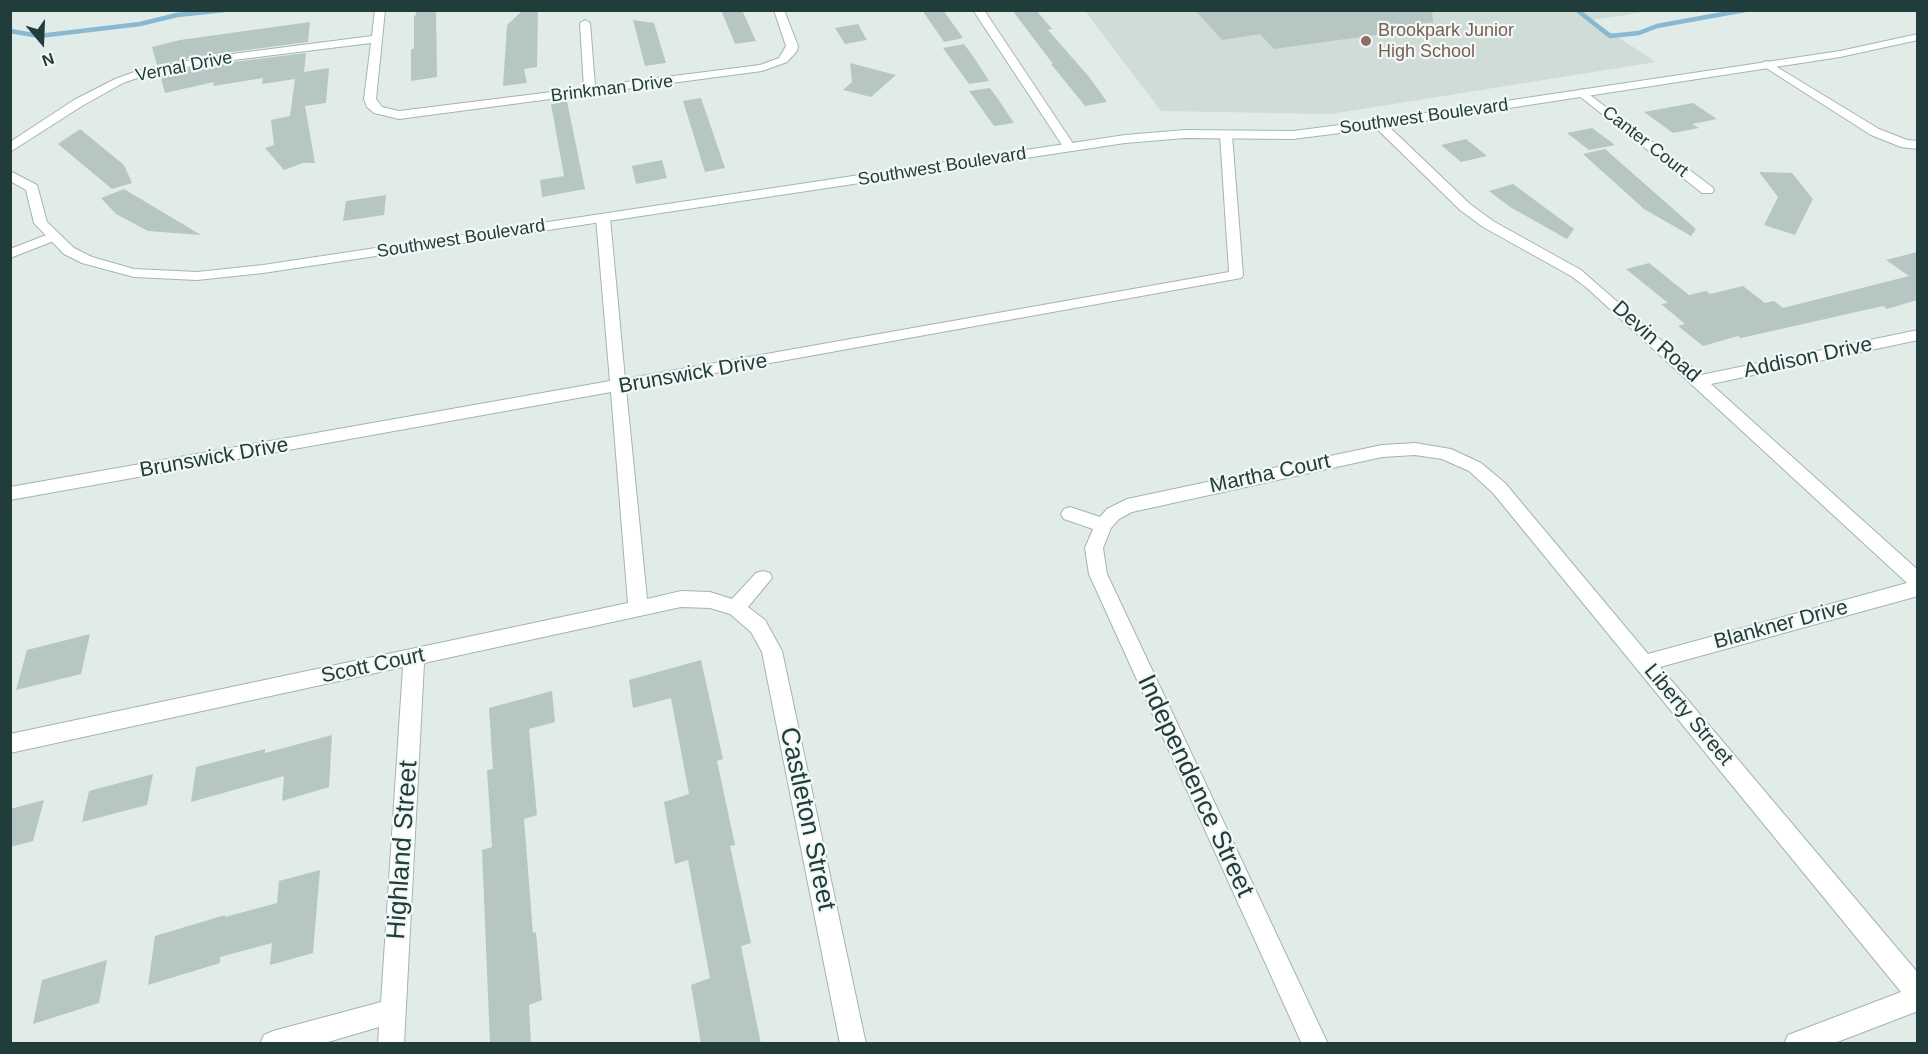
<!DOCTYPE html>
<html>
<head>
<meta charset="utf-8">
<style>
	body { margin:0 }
	#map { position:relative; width:1928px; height:1054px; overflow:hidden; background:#e1ece9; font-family:Arial,sans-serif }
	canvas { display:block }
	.frame { position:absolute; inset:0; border:12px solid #213d3b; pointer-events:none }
	.north { position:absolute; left:12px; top:12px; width:60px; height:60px; -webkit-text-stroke:4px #f2f8f6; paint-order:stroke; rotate:161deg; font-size:16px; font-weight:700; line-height:24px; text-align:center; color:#213d3b }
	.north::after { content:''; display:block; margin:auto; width:21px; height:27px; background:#213d3b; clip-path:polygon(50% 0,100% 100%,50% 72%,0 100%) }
</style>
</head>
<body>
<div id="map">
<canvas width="1928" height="1054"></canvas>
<div class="frame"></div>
<div class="north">N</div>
</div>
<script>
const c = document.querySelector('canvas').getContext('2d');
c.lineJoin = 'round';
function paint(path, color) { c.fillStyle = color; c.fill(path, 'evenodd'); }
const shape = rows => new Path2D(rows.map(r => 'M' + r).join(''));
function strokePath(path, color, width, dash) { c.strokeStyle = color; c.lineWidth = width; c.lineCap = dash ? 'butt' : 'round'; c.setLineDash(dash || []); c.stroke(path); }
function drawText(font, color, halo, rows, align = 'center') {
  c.font = font + ' Arial,sans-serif'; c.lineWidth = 4.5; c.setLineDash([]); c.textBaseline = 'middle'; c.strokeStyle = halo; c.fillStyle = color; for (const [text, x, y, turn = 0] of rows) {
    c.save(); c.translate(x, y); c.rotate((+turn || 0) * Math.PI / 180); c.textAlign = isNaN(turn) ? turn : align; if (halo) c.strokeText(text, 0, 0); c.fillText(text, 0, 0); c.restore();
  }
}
paint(shape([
	[1085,11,1652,11,1592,20,1656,62,1331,114,1161,111]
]), '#cfdcd8');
strokePath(shape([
	[1577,10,1610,36,1639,33,1657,26,1745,10],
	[10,31,39,36,140,24,177,15,225,10]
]), '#88b8d2', 4.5);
paint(shape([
	[416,10,436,10,437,77,411,81,411,49,414,49,414,16,416,15],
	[523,10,538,10,537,67,524,69,527,83,503,86,507,25],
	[721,10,742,10,756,41,735,44],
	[922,10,943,10,963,38,944,42],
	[1012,10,1036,10,1052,29,1048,30,1090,78,1107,102,1085,106,1051,64,1053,64],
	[1195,10,1432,10,1433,22,1377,30,1382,34,1274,49,1260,34,1222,40],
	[633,20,654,23,666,63,645,66],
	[310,22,308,42,201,56,157,65,152,47,180,40],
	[858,24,867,40,845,44,835,28],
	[964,44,973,56,989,81,969,84,943,48],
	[306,53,304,72,329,68,326,103,305,106,315,163,303,163,284,170,265,148,274,145,271,120,290,116,295,79,262,84,263,78,213,86,214,82,165,93,160,75,201,66],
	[850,63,896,75,871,97,843,90,852,82],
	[990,88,998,99,1014,123,994,126,969,91],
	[701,98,725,168,705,172,683,101],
	[567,101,585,189,542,197,540,180,564,176,551,104],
	[1693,103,1717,119,1692,124,1699,128,1673,133,1644,112],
	[1592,128,1615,145,1589,150,1567,133],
	[80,129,124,165,132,183,112,189,58,144],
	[1466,139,1487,156,1461,162,1441,145],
	[1605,149,1696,229,1691,236,1644,209,1583,154],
	[662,160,667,178,636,184,632,166],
	[1759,172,1792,173,1813,199,1795,235,1764,225,1778,197],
	[1513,184,1574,229,1567,239,1510,207,1489,191],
	[124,189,201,235,148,231,116,214,101,198],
	[386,195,384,215,343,221,346,201],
	[1917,252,1917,300,1887,309,1883,306,1741,338,1738,336,1703,346,1678,326,1685,324,1661,304,1668,303,1626,269,1649,263,1689,295,1706,291,1710,294,1743,286,1765,303,1774,301,1783,308,1909,276,1886,260],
	[90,634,81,674,16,690,27,650],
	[701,660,723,759,717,761,735,845,730,846,751,943,741,946,761,1044,701,1044,691,985,710,978,688,860,675,864,664,802,689,794,671,698,633,708,629,680],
	[552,691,555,722,529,729,537,815,524,819,533,933,536,932,542,1000,529,1005,531,1044,490,1044,482,850,492,847,487,770,493,769,489,708],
	[332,735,329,787,282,801,284,776,191,802,196,767,265,749,265,753],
	[153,774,147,805,82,822,89,791],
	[44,800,33,841,10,847,10,809],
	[320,870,313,953,270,965,272,943,220,957,220,963,148,985,155,936,225,915,225,917,277,903,279,881],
	[107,960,99,1003,33,1024,42,980]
]), '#b6c7c3');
const street = shape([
	[375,10,385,10,376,99,382,107,399,111,584,88,580,23,585,20,590,23,595,86,760,65,779,58,786,46,774,10,784,10,798,46,797,51,787,62,762,71,399,119,374,113,367,107,364,99,371,43,201,64,140,77,123,83,82,106,10,152,10,142,74,100,115,79,137,71,201,58,372,36,375,10],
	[973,10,984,10,1076,148,1074,151,1066,151,973,10],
	[1767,61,1879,129,1907,140,1918,141,1918,149,1901,147,1871,135,1763,66,1763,62,1767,61],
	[1582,89,1712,187,1714,190,1712,193,1702,193,1578,95,1578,91,1582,89],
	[1379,120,1383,121,1470,204,1493,221,1581,270,1701,375,1918,330,1918,340,1711,384,1918,570,1918,596,1660,667,1918,973,1918,1011,1832,1044,1784,1044,1788,1035,1901,992,1493,493,1469,471,1442,459,1415,455,1382,457,1132,512,1119,519,1111,528,1103,548,1107,574,1328,1044,1302,1044,1089,574,1085,548,1093,529,1064,519,1061,514,1064,509,1070,507,1100,517,1107,509,1127,499,1382,445,1415,443,1451,449,1481,463,1505,483,1648,654,1907,583,1587,288,1571,276,1483,227,1460,210,1375,127,1373,124,1379,120],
	[1226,131,1232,135,1243,275,1241,278,626,389,647,599,681,591,710,592,732,599,756,573,763,571,770,573,772,578,748,607,765,620,782,651,866,1044,840,1044,762,652,751,632,730,614,710,608,681,607,424,663,404,1044,378,1044,379,1027,321,1044,260,1044,264,1035,273,1031,381,1002,403,667,10,753,10,734,628,603,611,392,10,500,10,487,610,381,596,218,603,214,610,218,625,379,1229,272,1220,135,1226,131],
	[54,232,61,236,59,239,10,258,10,249,54,232]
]);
const secondary = shape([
	[1918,34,1918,40,1840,57,1379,128,1293,139,1185,138,1125,143,263,273,197,280,134,277,82,263,64,254,34,223,26,190,10,181,10,171,37,185,47,222,74,248,92,257,134,269,197,272,263,265,1125,135,1185,130,1293,131,1379,120,1840,51,1918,34]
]);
strokePath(street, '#a4b4b1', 2);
strokePath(secondary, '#9fb8b4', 2);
paint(street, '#fff');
paint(secondary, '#fff');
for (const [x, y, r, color] of [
	[1366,41,6,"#8d6e63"]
]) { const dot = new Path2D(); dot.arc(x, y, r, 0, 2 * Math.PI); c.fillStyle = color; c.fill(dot); strokePath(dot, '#f2f8f6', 2); }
drawText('18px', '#785e54', '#f2f8f6', [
	["Brookpark Junior",1378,31],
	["High School",1378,52]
], 'left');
drawText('18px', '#213d3b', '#f2f8f6', [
	["Vernal Drive",184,67,-11],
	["Brinkman Drive",612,89,-7],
	["Southwest Boulevard",1424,117,-8],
	["Canter Court",1645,142,38],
	["Southwest Boulevard",942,167,-9],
	["Southwest Boulevard",461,239,-9]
]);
drawText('21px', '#213d3b', '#f2f8f6', [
	["Devin Road",1656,342,42],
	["Addison Drive",1808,358,-12],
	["Brunswick Drive",693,374,-10],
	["Brunswick Drive",214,458,-10],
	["Martha Court",1270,474,-12],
	["Blankner Drive",1781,625,-15],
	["Scott Court",373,666,-12],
	["Liberty Street",1688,715,50]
]);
drawText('26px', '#213d3b', '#f2f8f6', [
	["Independence Street",1195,786,65],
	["Castleton Street",807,819,78],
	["Highland Street",403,850,-86]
]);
</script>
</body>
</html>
